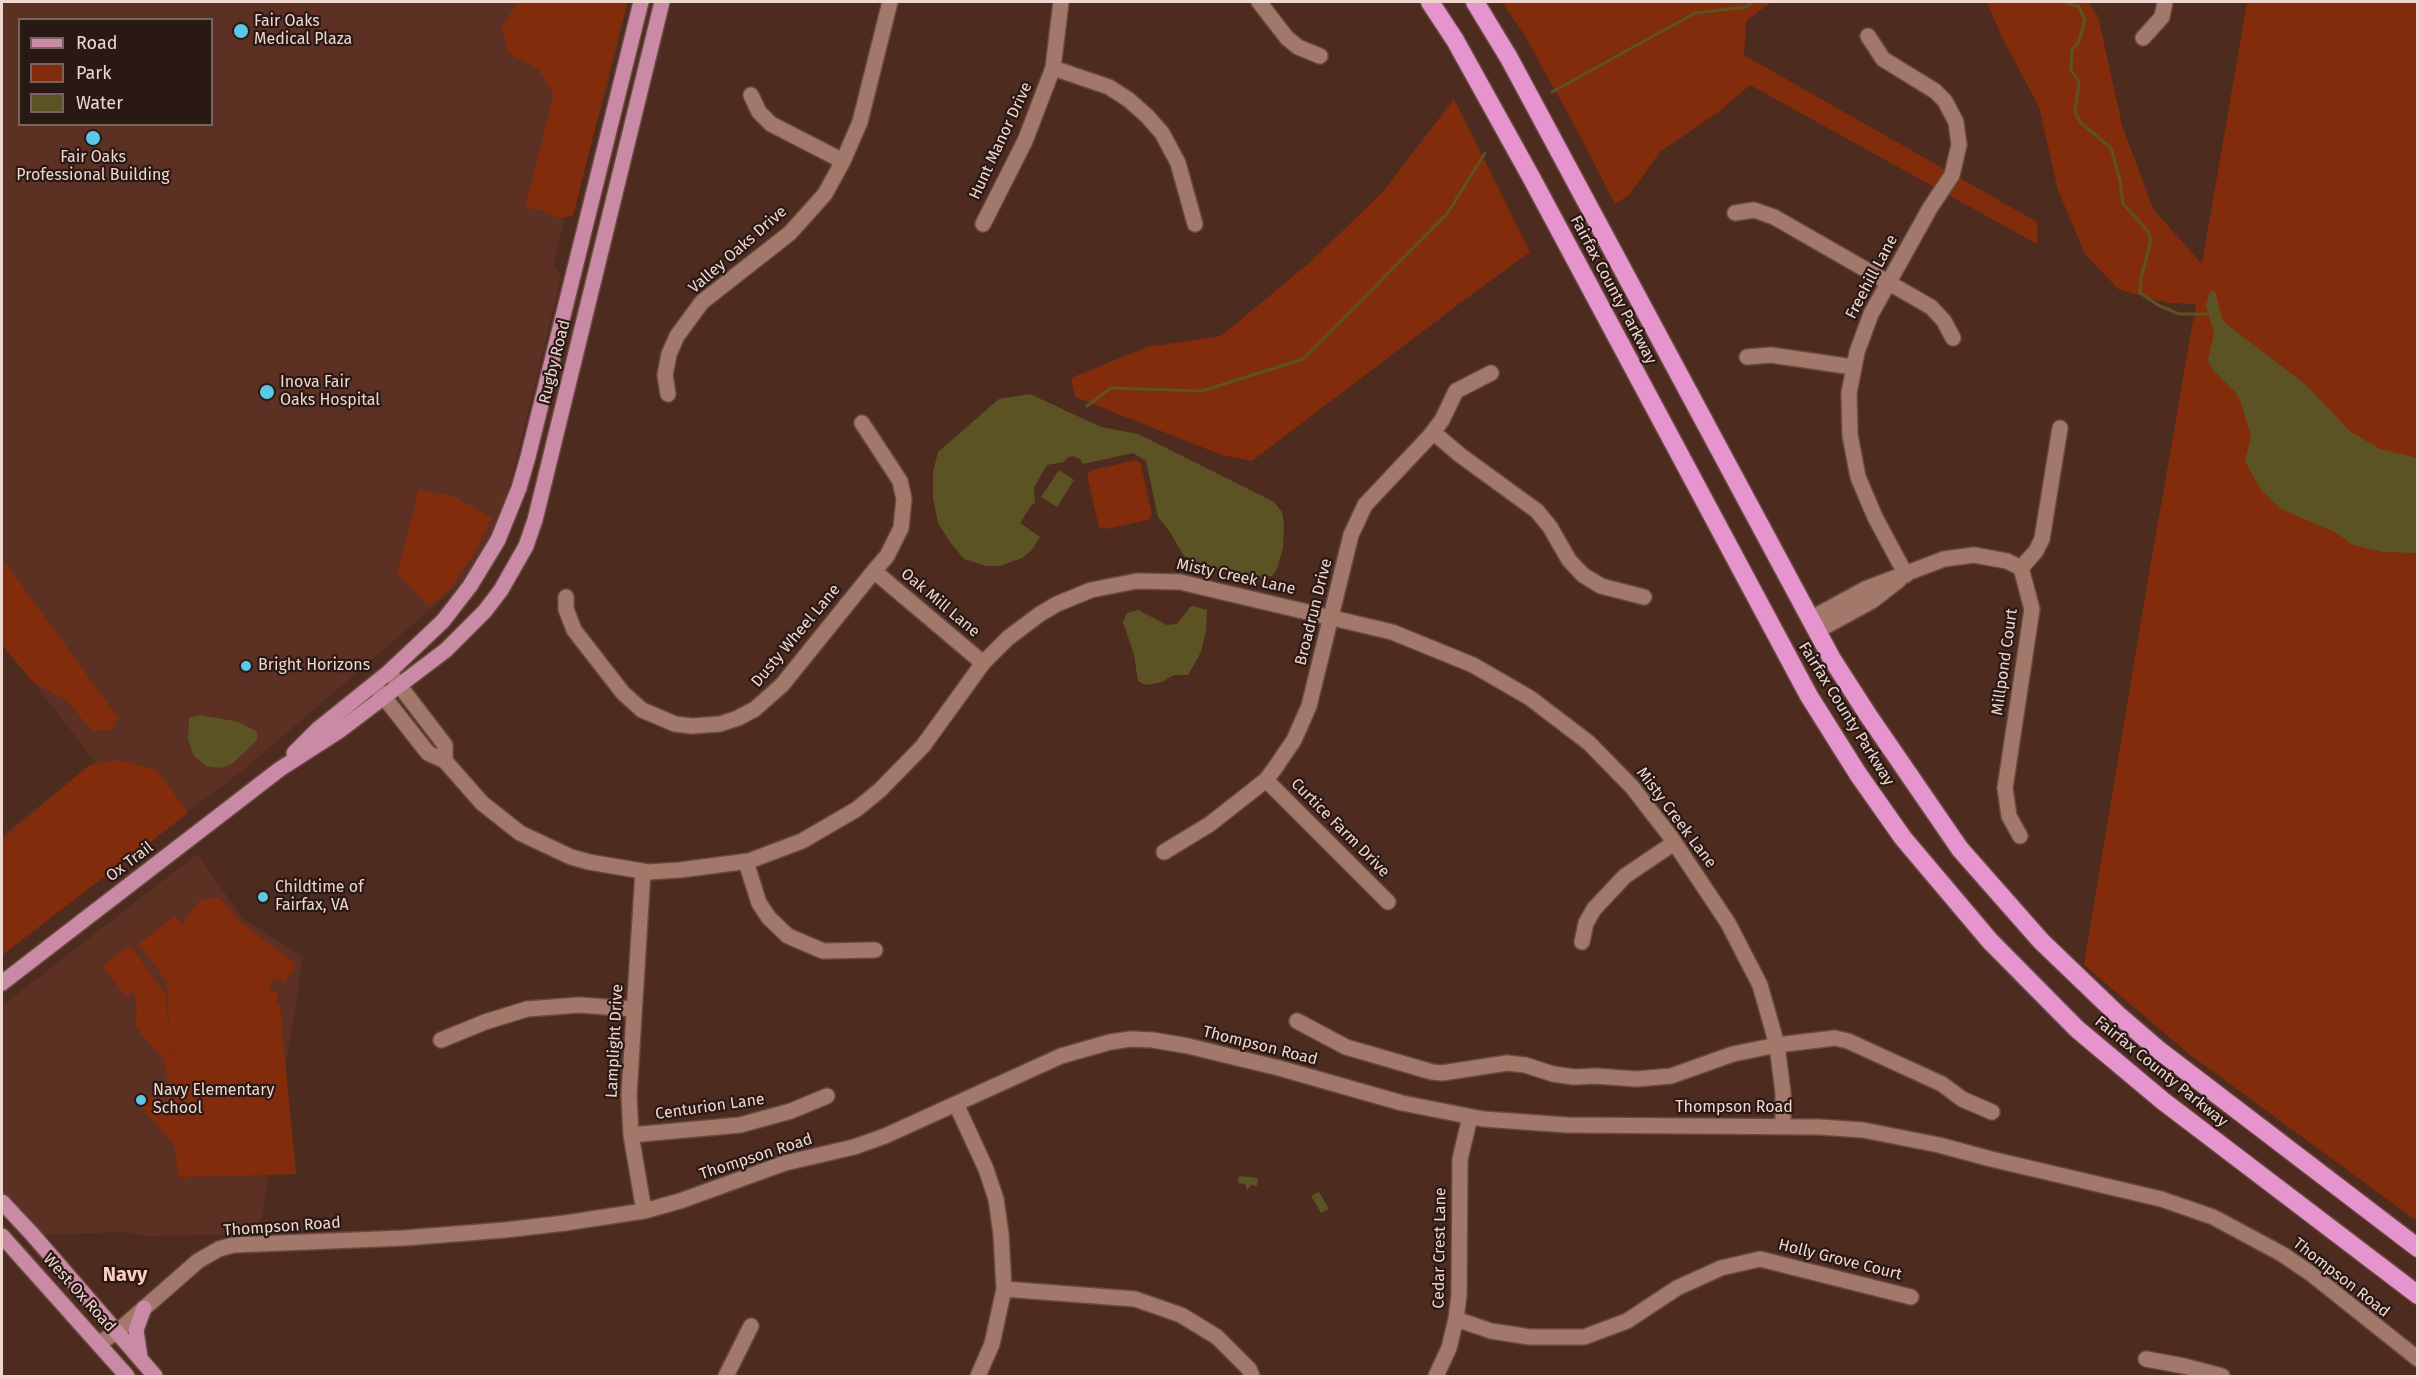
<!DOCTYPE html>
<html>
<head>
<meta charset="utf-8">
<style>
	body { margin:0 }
	#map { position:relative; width:2419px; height:1378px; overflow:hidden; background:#4e2b1f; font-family:"Fira Sans",sans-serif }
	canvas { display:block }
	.frame { position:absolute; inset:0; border:3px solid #efd7d0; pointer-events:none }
	.legend { position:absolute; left:18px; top:18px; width:195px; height:108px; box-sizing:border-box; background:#291813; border:2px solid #78645f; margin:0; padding:8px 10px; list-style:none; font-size:18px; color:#efd7d0 }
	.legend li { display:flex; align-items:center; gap:12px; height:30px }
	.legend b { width:30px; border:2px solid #78645f }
</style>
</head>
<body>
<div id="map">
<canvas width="2419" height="1378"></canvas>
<div class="frame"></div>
<ul class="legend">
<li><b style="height:8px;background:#ca89a5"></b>Road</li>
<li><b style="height:16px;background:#832c0b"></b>Park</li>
<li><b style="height:16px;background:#5c5325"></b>Water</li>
</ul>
</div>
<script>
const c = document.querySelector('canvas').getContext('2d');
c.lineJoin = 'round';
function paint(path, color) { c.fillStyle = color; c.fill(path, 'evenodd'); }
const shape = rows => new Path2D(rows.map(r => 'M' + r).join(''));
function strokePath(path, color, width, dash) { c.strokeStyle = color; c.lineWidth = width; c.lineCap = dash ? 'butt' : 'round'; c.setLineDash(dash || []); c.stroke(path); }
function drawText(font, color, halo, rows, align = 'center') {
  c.font = font + ' "Fira Sans",sans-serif'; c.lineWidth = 4.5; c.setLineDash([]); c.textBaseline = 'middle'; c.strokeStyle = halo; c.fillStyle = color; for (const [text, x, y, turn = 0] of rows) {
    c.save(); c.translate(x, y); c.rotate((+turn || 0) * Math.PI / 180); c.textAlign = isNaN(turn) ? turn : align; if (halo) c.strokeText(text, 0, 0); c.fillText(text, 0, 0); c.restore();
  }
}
paint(shape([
	[2,2,628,2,605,97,565,216,553,265,557,269,561,278,504,507,495,538,470,575,241,772,2,948,2,835,95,762,2,641],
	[20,20,212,20,212,124,20,124],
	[197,854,243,919,303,957,259,1234,146,1236,127,1232,33,1235,2,1194,2,1006]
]), '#5c3123');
paint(shape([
	[517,2,627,2,573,216,559,218,541,210,525,208,554,95,539,70,509,53,502,28],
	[1502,2,1771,2,1746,21,1744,55,2037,222,2037,244,1750,85,1721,110,1660,152,1629,195,1615,204,1577,130,1525,36],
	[1987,2,2088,2,2098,16,2122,125,2153,209,2202,264,2247,2,2417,2,2417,1221,2189,1054,2084,965,2140,626,2196,304,2168,303,2118,289,2085,254,2058,190,2039,107,2001,35],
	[1454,99,1530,252,1460,303,1252,461,1222,455,1075,397,1071,378,1147,347,1221,336,1308,264,1382,193],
	[1136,460,1141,464,1152,515,1148,520,1105,529,1099,527,1087,475,1092,470],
	[419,490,453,496,492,518,474,553,449,590,429,606,397,574],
	[2,558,118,718,112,730,93,731,66,700,33,682,2,645],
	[117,760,157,770,188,813,2,955,2,839,88,766],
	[217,897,222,901,241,922,296,964,285,983,277,978,270,983,269,988,274,992,278,991,276,1001,280,1006,296,1174,180,1177,178,1176,175,1146,140,1105,156,1092,157,1100,166,1100,170,1088,163,1059,182,1043,162,1058,135,1026,137,1011,134,991,126,996,102,966,130,945,166,995,168,1026,175,1034,169,1026,167,981,138,944,175,916,182,924,199,901]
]), '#832c0b');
paint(shape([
	[2210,291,2215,291,2222,319,2229,326,2306,385,2351,432,2380,449,2417,458,2417,553,2383,552,2353,545,2335,532,2281,509,2261,490,2245,461,2251,436,2240,400,2235,392,2213,370,2208,360,2214,334,2206,305],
	[1030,394,1101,427,1138,434,1274,502,1282,512,1284,525,1283,548,1277,569,1272,576,1261,578,1214,569,1184,556,1170,532,1158,517,1146,461,1133,453,1083,464,1080,459,1072,456,1067,458,1064,462,1047,465,1034,487,1035,504,1033,503,1020,523,1040,537,1031,551,1022,558,1000,566,987,566,964,559,950,542,938,523,933,498,933,472,938,452,999,399],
	[1059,470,1074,480,1057,507,1041,497],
	[1193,606,1207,610,1206,630,1201,652,1188,675,1174,675,1162,682,1146,685,1138,681,1134,655,1123,622,1127,613,1138,610,1167,625,1177,624,1190,607],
	[200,715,239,722,256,731,258,735,256,741,232,764,220,768,206,766,194,756,188,740,189,718],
	[1239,1176,1258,1178,1257,1186,1251,1185,1247,1190,1245,1184,1238,1183],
	[1319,1192,1329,1209,1321,1213,1311,1196]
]), '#5c5325');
strokePath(shape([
	[2065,2,2079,7,2085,20,2079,41,2072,50,2071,70,2079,82,2075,112,2081,123,2111,148,2120,181,2123,204,2148,231,2150,237,2150,244,2141,278,2140,293,2158,305,2179,314,2207,314],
	[1552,92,1695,13,1746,7,1752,2],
	[1087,406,1111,388,1202,391,1303,359,1447,214,1485,153]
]), '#5c5325', 3);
const minor = shape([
	[1259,2,1287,38,1298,47,1320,56],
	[1868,36,1883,59,1935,91,1945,101,1956,122,1959,145,1952,175,1930,208,1871,314,1857,352,1849,393,1850,435,1858,477,1875,517,1906,575],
	[2143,38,2162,17,2165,2],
	[1053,68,1109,87,1129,100,1147,116,1162,133,1178,163,1195,224],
	[751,95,759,112,771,124,843,161],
	[1735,213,1754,210,1774,217,1931,307,1944,321,1953,338],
	[983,224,1025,141,1053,68,1061,2],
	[1747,357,1771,355,1853,367],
	[668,394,665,375,669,354,677,336,702,302,790,233,825,194,843,161,860,122,890,2],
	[1433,432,1460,455,1537,511,1550,527,1569,560,1583,575,1601,586,1644,597],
	[874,571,983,663],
	[566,597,566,609,574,630,623,693,642,710,675,724,692,726,720,724,738,718,755,709,782,685,874,571,887,556,901,528,904,499,900,481,862,423],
	[1810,619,1865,589,1944,559,1974,555,2007,561,2021,568],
	[1817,631,1872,601,1899,580],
	[389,672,445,745,445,761],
	[376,687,428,753,445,761,482,803,520,833,571,857,589,862,648,872,680,870,749,861,802,841,857,809,880,790,923,746,983,663,1008,638,1040,614,1057,604,1091,590,1137,581,1180,582,1392,632,1473,665,1530,698,1589,743,1632,787,1670,836,1728,923,1760,985,1777,1045,1783,1093,1783,1126],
	[1266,780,1388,902],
	[2020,836,2009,816,2005,788,2032,609,2021,568,2036,551,2042,539,2060,428],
	[1164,852,1210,824,1266,780,1275,768,1294,740,1309,706,1351,535,1365,505,1430,436,1442,420,1456,391,1491,373],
	[746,862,759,903,769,918,788,936,823,951,875,950],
	[643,871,629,1095,631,1135,644,1211],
	[1582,942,1586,923,1594,909,1625,876,1674,843],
	[1297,1021,1346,1047,1432,1072,1442,1073,1507,1063,1525,1065,1553,1074,1574,1077,1595,1076,1637,1079,1671,1076,1733,1054,1777,1045,1835,1038,1848,1041,1942,1084,1962,1099,1992,1112],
	[441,1040,485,1022,527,1009,579,1005,634,1009],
	[956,1104,986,1169,996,1199,1001,1234,1004,1289,992,1344,978,1376],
	[631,1135,740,1125,791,1111,827,1096],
	[1004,1289,1135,1299,1181,1315,1217,1337,1249,1369,1252,1376],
	[1456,1319,1491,1331,1530,1337,1584,1337,1627,1321,1677,1288,1721,1268,1760,1259,1911,1297],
	[99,1343,117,1332,198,1261,219,1249,233,1245,404,1238,505,1230,565,1223,644,1211,680,1201,785,1163,854,1147,885,1136,1061,1056,1110,1042,1131,1039,1153,1040,1188,1046,1279,1068,1402,1103,1483,1119,1567,1125,1819,1127,1863,1130,1939,1145,1991,1159,2161,1199,2213,1217,2282,1254,2310,1273,2418,1359],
	[2146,1359,2184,1366,2222,1376],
	[726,1376,751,1326],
	[1436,1376,1449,1348,1456,1319,1459,1295,1460,1159,1470,1117]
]);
const major = shape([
	[294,753,318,729,389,672,443,621,470,586,498,540,519,488,528,457,641,2],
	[2,983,280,769,339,731,446,650,485,611,501,590,526,546,535,520,662,2],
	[2,1202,32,1234,155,1376],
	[2,1236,127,1376],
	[140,1357,136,1330,144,1308]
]);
const highway = shape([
	[1430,2,1455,40,1531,177,1809,696,1858,774,1903,838,1990,941,2077,1029,2163,1101,2418,1295],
	[1475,2,1509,58,1832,659,1868,715,1960,849,2041,941,2117,1014,2160,1051,2418,1248]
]);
strokePath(minor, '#68493f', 18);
strokePath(major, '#68493f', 18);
strokePath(highway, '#68493f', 21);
strokePath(minor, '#a2786a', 15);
strokePath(major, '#ca89a5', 15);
strokePath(highway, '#e594cd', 18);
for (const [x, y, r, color] of [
	[241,31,8,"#5ac8e6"],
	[93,138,8,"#5ac8e6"],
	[267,392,8,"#5ac8e6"],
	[246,666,6,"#5ac8e6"],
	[263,897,6,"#5ac8e6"],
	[141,1100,6,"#5ac8e6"]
]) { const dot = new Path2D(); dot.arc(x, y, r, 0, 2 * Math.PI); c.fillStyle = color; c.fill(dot); strokePath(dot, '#291813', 2); }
drawText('16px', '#efd7d0', '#291813', [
	["Fair Oaks",254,22],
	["Medical Plaza",254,40],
	["Fair Oaks",93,158,"center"],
	["Professional Building",93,176,"center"],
	["Inova Fair",280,383],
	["Oaks Hospital",280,401],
	["Bright Horizons",258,666],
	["Childtime of",275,888],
	["Fairfax, VA",275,906],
	["Navy Elementary",153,1091],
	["School",153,1109]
], 'left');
drawText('16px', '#efd7d0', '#291813', [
	["Hunt Manor Drive",1001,141,-65],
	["Valley Oaks Drive",738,250,-41],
	["Freehill Lane",1872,277,-62],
	["Fairfax County Parkway",1613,290,62],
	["Rugby Road",555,362,-76],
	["Misty Creek Lane",1236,577,12],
	["Oak Mill Lane",940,603,40],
	["Broadrun Drive",1314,612,-76],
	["Dusty Wheel Lane",796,636,-50],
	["Millpond Court",2005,662,-82],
	["Fairfax County Parkway",1846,714,58],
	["Misty Creek Lane",1676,818,53],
	["Curtice Farm Drive",1340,828,45],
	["Ox Trail",130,862,-37],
	["Lamplight Drive",615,1041,-87],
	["Thompson Road",1260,1046,14],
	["Fairfax County Parkway",2161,1072,39],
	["Centurion Lane",710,1107,-8],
	["Thompson Road",1734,1108],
	["Thompson Road",756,1157,-18],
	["Thompson Road",282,1227,-4],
	["Cedar Crest Lane",1440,1248,-89],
	["Holly Grove Court",1840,1260,14],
	["Thompson Road",2341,1278,38],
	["West Ox Road",79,1293,48]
]);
drawText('bold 20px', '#fccebf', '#291813', [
	["Navy",125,1275]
]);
</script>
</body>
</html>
